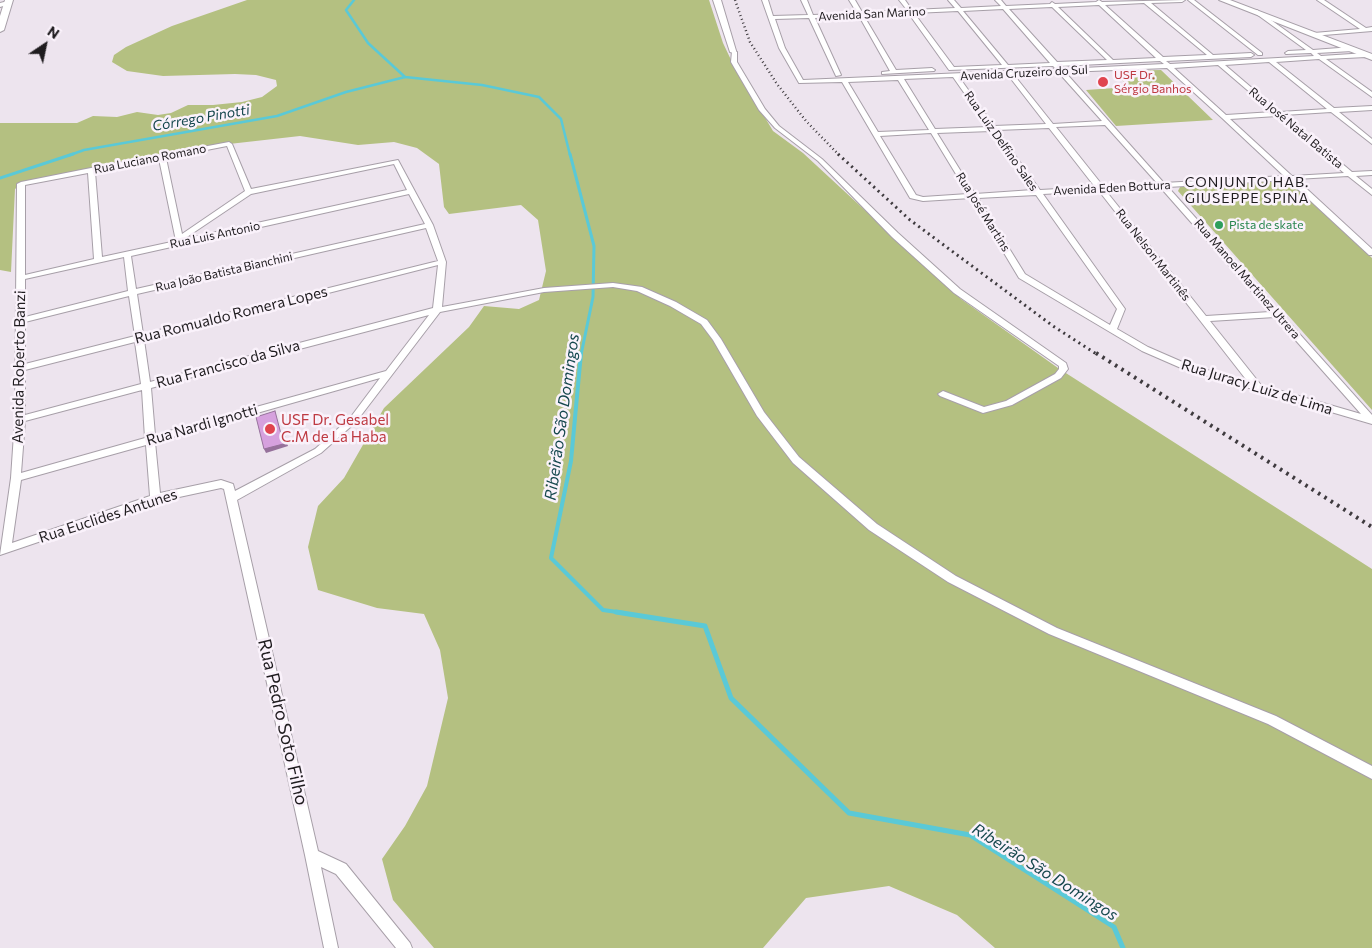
<!DOCTYPE html>
<html>
<head>
<meta charset="utf-8">
<style>
	body { margin:0 }
	#map { position:relative; width:1372px; height:948px; overflow:hidden; background:#ede4ee; font-family:Commissioner,sans-serif }
	canvas { display:block }
	.north { position:absolute; left:20px; top:20px; width:50px; height:50px; -webkit-text-stroke:4px #faf2fb; paint-order:stroke; rotate:34deg; font-size:14px; font-weight:700; line-height:20px; text-align:center; color:#1f1c1f }
	.north::after { content:''; display:block; margin:auto; width:18px; height:22px; background:#1f1c1f; clip-path:polygon(50% 0,100% 100%,50% 72%,0 100%) }
</style>
</head>
<body>
<div id="map">
<canvas width="1372" height="948"></canvas>
<div class="north">N</div>
</div>
<script>
const c = document.querySelector('canvas').getContext('2d');
c.lineJoin = 'round';
function paint(path, color) { c.fillStyle = color; c.fill(path, 'evenodd'); }
const shape = rows => new Path2D(rows.map(r => 'M' + r).join(''));
function strokePath(path, color, width, dash) { c.strokeStyle = color; c.lineWidth = width; c.lineCap = dash ? 'butt' : 'round'; c.setLineDash(dash || []); c.stroke(path); }
function drawText(font, color, halo, rows, align = 'center') {
  c.font = font + ' Commissioner,sans-serif'; c.lineWidth = 5; c.setLineDash([]); c.textBaseline = 'middle'; c.strokeStyle = halo; c.fillStyle = color; for (const [text, x, y, turn = 0] of rows) {
    c.save(); c.translate(x, y); c.rotate((+turn || 0) * Math.PI / 180); c.textAlign = isNaN(turn) ? turn : align; if (halo) c.strokeText(text, 0, 0); c.fillText(text, 0, 0); c.restore();
  }
}
paint(shape([
	[247,0,709,0,723,43,732,62,773,131,803,153,961,299,1058,368,1372,569,1372,948,995,948,957,915,889,886,806,898,763,948,434,948,393,900,382,859,405,826,427,786,448,698,440,650,424,614,377,608,318,590,308,547,318,506,344,478,384,408,469,327,484,306,519,309,539,300,546,271,538,220,521,205,449,214,444,207,439,164,417,148,394,142,358,145,300,136,229,144,21,184,15,189,11,272,0,270,0,123,77,123,93,116,117,117,137,112,158,115,171,113,188,105,213,105,242,102,262,97,277,86,276,80,256,75,235,74,163,76,127,71,112,62,114,55,126,47,172,26],
	[1161,70,1213,120,1116,126,1086,90,1129,87,1113,71],
	[1279,181,1294,185,1372,258,1372,410,1178,191,1180,187]
]), '#b4c081');
strokePath(shape([
	[354,0,346,10,368,43,405,77,482,85,539,97,561,119,570,155],
	[70,155,84,150,277,116,346,92,405,77]
]), '#5ac9d7', 2.5);
strokePath(shape([
	[570,154,594,246,593,297,581,355],
	[0,178,73,154]
]), '#5ac9d7', 3);
strokePath(shape([
	[581,353,571,461,551,558,603,610,624,613]
]), '#5ac9d7', 4);
strokePath(shape([
	[616,612,705,626,731,698,849,813,970,835,1114,927,1123,948]
]), '#5ac9d7', 5);
const street = shape([
	[762,0,768,0,773,16,808,15,801,0,807,0,813,15,857,13,849,0,855,0,862,12,907,10,899,0,905,0,912,10,955,8,948,0,954,0,961,8,1001,6,995,0,1001,0,1006,6,1050,4,1052,2,1055,4,1096,2,1099,0,1102,2,1185,0,1182,2,1151,3,1213,55,1251,53,1254,55,1251,57,1166,61,1170,64,1314,56,1311,53,1286,54,1285,53,1288,51,1306,50,1255,13,1254,12,1257,10,1313,50,1352,47,1355,49,1352,51,1317,53,1321,56,1367,53,1372,55,1372,59,1366,57,1326,59,1372,92,1372,97,1319,59,1276,62,1334,108,1372,106,1372,110,1339,112,1372,139,1372,144,1331,112,1284,115,1352,172,1372,171,1372,175,1356,176,1372,189,1372,195,1348,176,1296,179,1372,249,1372,255,1369,255,1288,180,1168,187,1372,415,1372,424,1181,368,1142,351,1019,278,971,198,923,201,910,198,842,82,799,83,779,48,762,0],
	[1144,3,1207,55,1163,57,1105,5,1144,3],
	[1099,5,1156,58,1113,60,1058,7,1099,5],
	[1052,7,1107,60,1057,62,1009,9,1052,7],
	[1003,9,1050,63,1008,65,963,11,1003,9],
	[958,11,1002,65,954,67,914,13,958,11],
	[909,14,949,70,1053,66,1056,69,803,80,785,48,775,19,809,18,836,76,841,75,815,18,859,16,890,71,882,72,882,74,934,71,935,70,932,68,896,70,864,16,909,14],
	[1160,61,1164,64,1062,69,1060,66,1160,61],
	[1269,62,1327,109,1280,112,1225,65,1269,62],
	[1218,65,1273,112,1226,115,1174,68,1218,65],
	[1167,68,1222,118,1284,176,1164,183,1065,72,1167,68],
	[1059,73,1102,121,1053,124,1014,75,1059,73],
	[1008,75,1046,124,994,126,959,77,1008,75],
	[953,77,988,127,935,129,904,79,953,77],
	[898,80,929,130,878,132,848,82,898,80],
	[1277,116,1344,173,1292,176,1230,119,1277,116],
	[1105,125,1157,183,1103,186,1056,127,1105,125],
	[1049,128,1095,187,1040,190,997,130,1049,128],
	[991,131,1033,190,975,194,937,133,991,131],
	[931,133,968,194,923,197,916,195,880,136,931,133],
	[1160,187,1270,312,1206,316,1106,191,1160,187],
	[1099,191,1248,382,1187,364,1148,347,1117,329,1125,309,1043,194,1099,191],
	[1036,195,1117,309,1110,325,1025,274,978,198,1036,195],
	[1275,317,1361,414,1261,385,1210,321,1275,317],
	[1188,0,1194,0,1262,53,1262,55,1258,55,1188,0],
	[1317,0,1324,0,1366,28,1372,27,1372,31,1312,36,1312,34,1314,33,1360,29,1317,0],
	[8,1,10,2,10,4,0,7,0,3,8,1],
	[732,51,737,52,737,62,765,109,779,126,822,159,898,233,960,289,1066,363,1068,369,1061,378,1012,405,983,413,940,396,938,394,943,391,984,407,1006,401,1055,374,1059,369,1059,366,954,293,892,237,818,161,775,128,759,110,731,62,732,51],
	[229,142,232,144,251,189,398,160,433,225,446,262,442,307,544,288,613,283,642,287,676,302,707,320,721,339,764,412,799,457,877,524,956,576,1057,628,1276,716,1372,766,1372,779,1268,724,1049,634,948,582,869,530,793,463,757,416,713,340,701,324,670,306,637,291,613,287,544,292,440,312,356,422,321,453,237,500,318,851,346,864,410,943,412,948,396,948,336,874,321,867,338,948,324,948,305,855,224,489,221,488,156,502,0,555,11,478,15,419,17,184,21,182,91,168,229,142],
	[227,146,245,191,182,234,166,158,227,146],
	[159,159,176,241,102,257,95,172,159,159],
	[394,164,407,190,184,239,251,194,394,164],
	[88,173,94,259,25,275,25,185,88,173],
	[409,194,425,224,136,289,131,256,409,194],
	[426,228,438,261,143,334,137,294,426,228],
	[124,257,128,291,25,317,25,279,124,257],
	[438,265,433,308,150,382,144,340,438,265],
	[129,296,135,336,25,364,25,322,129,296],
	[429,315,386,371,155,435,151,388,429,315],
	[135,342,141,384,25,415,25,370,135,342],
	[380,378,350,418,315,449,235,491,233,484,221,480,160,493,155,442,380,378],
	[142,390,145,438,21,473,25,421,142,390],
	[146,445,150,496,12,543,21,480,146,445]
]);
const secondary = shape([
	[5,0,13,0,4,30,0,32,0,16,5,0],
	[713,0,721,0,737,54,730,52,713,0],
	[1219,0,1230,0,1372,54,1372,60,1219,0]
]);
strokePath(street, '#a79fa8', 2);
strokePath(secondary, '#a79fa8', 2);
paint(street, '#fff');
paint(secondary, '#fff');
strokePath(shape([
	[735,0,750,42,777,84,806,121,839,155]
]), '#3e3a3e', 2.5, [1, 3]);
strokePath(shape([
	[838,154,910,220,1053,326,1098,355]
]), '#3e3a3e', 3, [2, 4]);
strokePath(shape([
	[1096,353,1372,527]
]), '#3e3a3e', 4, [2.5, 5]);
paint(shape([
	[284,433,288,446,266,453,264,449]
]), '#96719b');
const building = shape([
	[275,411,281,434,284,433,287,443,264,449,256,417,275,411]
]);
paint(building, '#d6a1de');
strokePath(building, '#96719b', 1);
for (const [x, y, r, color] of [
	[1103,82,6,"#e0444e"],
	[1219,225,5,"#2e9e5b"],
	[270,429,6,"#e0444e"]
]) { const dot = new Path2D(); dot.arc(x, y, r, 0, 2 * Math.PI); c.fillStyle = color; c.fill(dot); strokePath(dot, '#faf2fb', 2); }
drawText('12px', '#1f1c1f', '#faf2fb', [
	["Avenida San Marino",872,14,-3],
	["Avenida Cruzeiro do Sul",1024,73,-3],
	["Rua José Natal Batista",1296,128,40],
	["Rua Luiz Delfino Sales",1001,141,55],
	["Rua Luciano Romano",150,159,-11],
	["Avenida Eden Bottura",1112,188,-3],
	["Rua José Martins",983,212,58],
	["Rua Luis Antonio",215,235,-12],
	["Rua Nelson Martinês",1153,255,52],
	["Rua João Batista Bianchini",224,272,-13],
	["Rua Manoel Martinez Utrera",1247,279,49]
]);
drawText('12px', '#be3a42', '#faf2fb', [
	["USF Dr.",1114,75],
	["Sérgio Banhos",1114,89]
], 'left');
drawText('12px', '#27864d', '#faf2fb', [
	["Pista de skate",1229,225]
], 'left');
drawText('italic 14px', '#15474d', '#faf2fb', [
	["Córrego Pinotti",201,118,-10]
]);
c.letterSpacing = '1px';
drawText('14px', '#1f1c1f', '#faf2fb', [
	["CONJUNTO HAB.",1247,182],
	["GIUSEPPE SPINA",1247,198]
]);
c.letterSpacing = '0px';
drawText('15px', '#1f1c1f', '#faf2fb', [
	["Rua Romualdo Romera Lopes",231,315,-14],
	["Rua Francisco da Silva",228,364,-15],
	["Avenida Roberto Banzi",19,367,-89],
	["Rua Juracy Luiz de Lima",1257,387,17],
	["Rua Nardi Ignotti",202,425,-16],
	["Rua Euclides Antunes",108,516,-18]
]);
drawText('15px', '#be3a42', '#faf2fb', [
	["USF Dr. Gesabel",281,420],
	["C.M de La Haba",281,437]
], 'left');
drawText('italic 16px', '#15474d', '#faf2fb', [
	["Ribeirão São Domingos",562,417,-82],
	["Ribeirão São Domingos",1045,872,32]
]);
drawText('18px', '#1f1c1f', '#faf2fb', [
	["Rua Pedro Soto Filho",283,722,77]
]);
</script>
</body>
</html>
